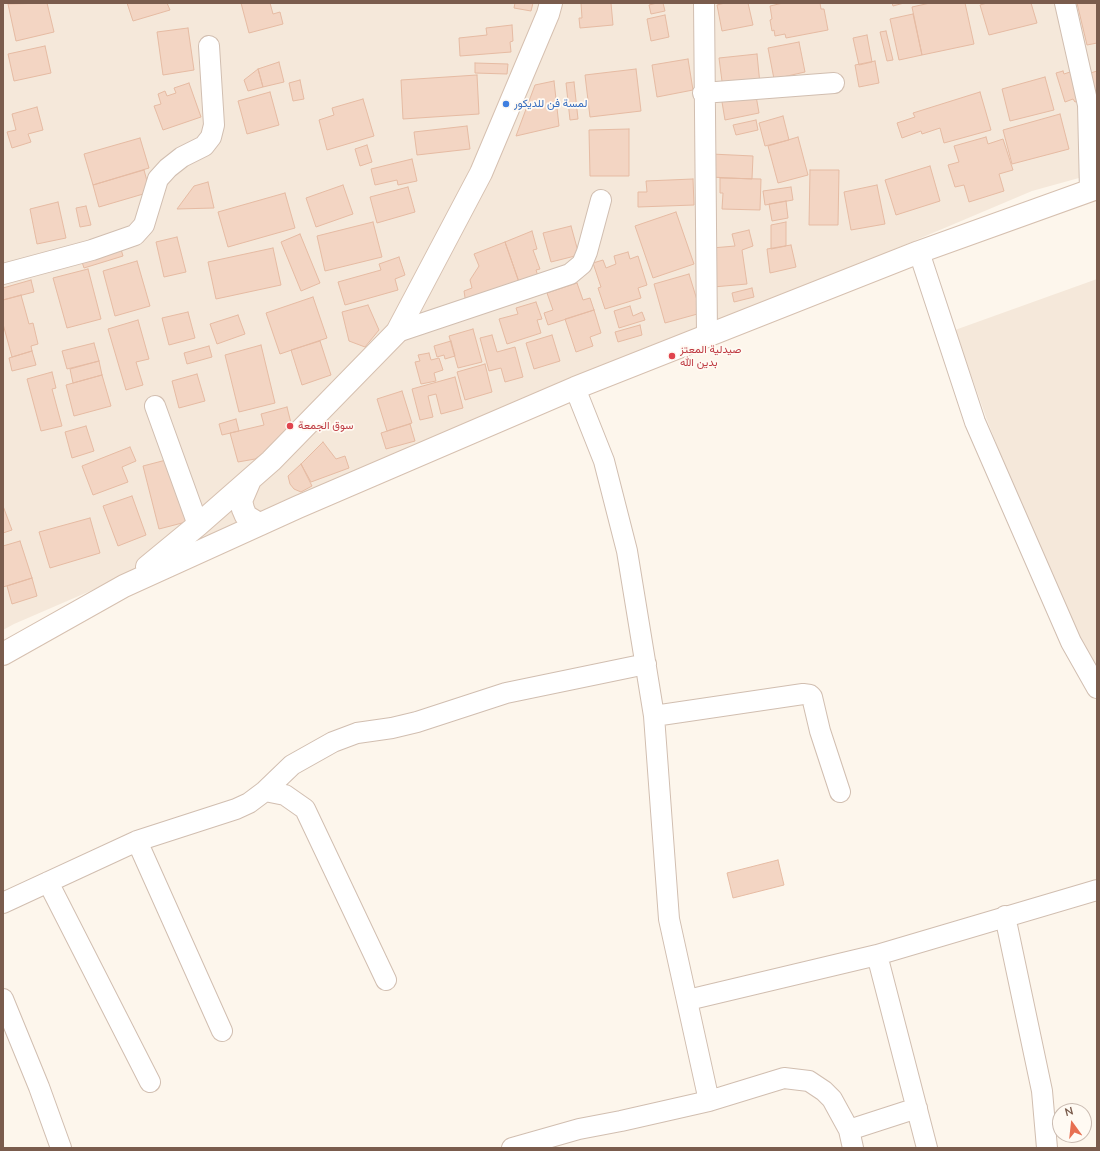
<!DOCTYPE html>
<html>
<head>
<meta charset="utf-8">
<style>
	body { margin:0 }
	#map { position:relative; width:1100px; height:1151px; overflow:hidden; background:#fdf6ec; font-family:"Nunito Sans",sans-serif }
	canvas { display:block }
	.frame { position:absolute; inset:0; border:4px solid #7a5c4d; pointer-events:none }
	.north { position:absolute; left:1052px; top:1103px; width:40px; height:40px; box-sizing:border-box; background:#fffaf3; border:1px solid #cabbb1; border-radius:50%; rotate:345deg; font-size:11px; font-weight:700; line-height:16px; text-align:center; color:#7a5c4d }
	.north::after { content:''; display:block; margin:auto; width:14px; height:18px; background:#e76f51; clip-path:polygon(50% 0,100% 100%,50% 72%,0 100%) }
</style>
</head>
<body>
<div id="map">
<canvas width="1100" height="1151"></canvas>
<div class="frame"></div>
<div class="north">N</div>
</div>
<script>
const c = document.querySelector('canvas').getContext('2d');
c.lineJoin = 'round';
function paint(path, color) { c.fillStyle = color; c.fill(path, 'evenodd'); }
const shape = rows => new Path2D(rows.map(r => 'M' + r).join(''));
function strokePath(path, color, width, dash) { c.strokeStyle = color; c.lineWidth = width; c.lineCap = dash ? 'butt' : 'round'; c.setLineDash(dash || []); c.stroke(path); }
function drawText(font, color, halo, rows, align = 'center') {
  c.font = font + ' "Nunito Sans",Vazirmatn,sans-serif'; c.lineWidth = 3.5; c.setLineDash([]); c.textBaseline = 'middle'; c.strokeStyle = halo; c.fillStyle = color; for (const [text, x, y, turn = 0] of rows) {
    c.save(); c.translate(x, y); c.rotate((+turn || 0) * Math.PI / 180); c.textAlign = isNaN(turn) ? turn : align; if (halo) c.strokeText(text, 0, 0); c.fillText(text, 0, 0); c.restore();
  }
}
paint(shape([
	[3,3,1097,3,1097,173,1032,191,266,515,14,624,3,630],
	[1097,279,1097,684,1073,640,987,420,955,330]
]), '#f5e8da');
const building = shape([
	[47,3,54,32,16,41,8,4,47,3],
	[127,3,167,3,170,10,133,21,127,3],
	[241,3,270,3,273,14,280,12,283,24,249,33,241,3],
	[515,3,533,3,531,11,514,8,515,3],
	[581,3,611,3,613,25,580,28,579,18,582,18,581,3],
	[657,3,663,3,665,11,651,14,649,5,657,3],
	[725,3,748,3,753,25,722,31,717,5,725,3],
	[783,3,820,3,821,9,824,9,828,30,786,38,785,34,775,36,774,30,772,31,770,20,772,19,770,6,783,3],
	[892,3,904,3,893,6,892,3],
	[930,3,965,3,974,44,922,55,912,7,930,3],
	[987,3,1031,3,1037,23,989,35,980,5,987,3],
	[1077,3,1097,3,1097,43,1087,45,1077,3],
	[913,14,922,55,899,60,890,19,913,14],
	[665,15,669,37,651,41,647,19,665,15],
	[512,25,513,41,510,42,511,52,460,56,459,38,487,35,486,28,512,25],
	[188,28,194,70,163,75,157,32,188,28],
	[886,31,893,60,887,61,880,32,886,31],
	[867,35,872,62,859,65,853,38,867,35],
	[799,42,805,72,774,79,768,48,799,42],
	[45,46,51,73,14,81,8,54,45,46],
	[757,54,760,84,723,89,719,58,757,54],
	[688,59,693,90,657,97,652,65,688,59],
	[875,61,879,83,859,87,855,65,875,61],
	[279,62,284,82,263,87,258,69,279,62],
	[475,63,508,64,507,74,475,73,475,63],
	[258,69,263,87,248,91,244,80,258,69],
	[636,69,641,111,590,117,585,75,636,69],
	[1063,71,1064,74,1073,71,1082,100,1075,102,1073,99,1065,102,1056,73,1063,71],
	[1097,71,1097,98,1090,100,1084,75,1097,71],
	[477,75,479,114,403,119,401,80,477,75],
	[1045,77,1054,110,1010,121,1002,89,1045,77],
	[300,80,304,99,293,101,289,83,300,80],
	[554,81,559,126,516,136,535,85,554,81],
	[574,82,578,119,570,120,566,83,574,82],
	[189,83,201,117,163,130,154,106,161,104,158,94,165,91,167,96,176,93,174,88,189,83],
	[755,90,759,113,725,120,721,96,755,90],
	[270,92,279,125,247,134,238,101,270,92],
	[980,92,991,130,944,143,940,128,922,134,921,131,902,138,897,123,915,117,913,113,980,92],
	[363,99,374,136,327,150,319,120,334,115,332,108,363,99],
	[37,107,43,130,28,134,31,142,12,148,7,132,16,130,12,114,37,107],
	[1060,114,1069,149,1012,164,1003,130,1060,114],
	[783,116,789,140,765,146,759,123,783,116],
	[756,120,758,130,736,135,733,125,756,120],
	[467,126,470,149,417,155,414,132,467,126],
	[629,129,629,176,590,176,589,130,629,129],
	[798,137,808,175,778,183,768,146,798,137],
	[986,137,988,144,1003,139,1013,170,999,174,1004,191,969,202,964,185,955,187,948,165,959,162,954,146,986,137],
	[140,138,149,168,93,185,84,154,140,138],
	[367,145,372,162,360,166,355,149,367,145],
	[711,154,753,156,752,179,710,177,711,154],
	[412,159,417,181,398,185,397,180,375,185,371,169,412,159],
	[930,166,940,201,896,215,885,180,930,166],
	[144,170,150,192,99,207,93,185,144,170],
	[810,170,839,170,838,225,809,225,810,170],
	[720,178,761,179,760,210,722,209,723,193,720,193,720,178],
	[693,179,694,205,638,207,638,192,647,192,646,181,693,179],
	[208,182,214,208,177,209,194,186,208,182],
	[343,185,353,214,316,227,306,198,343,185],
	[877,185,885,224,851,230,844,192,877,185],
	[408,187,415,212,377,223,370,197,408,187],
	[791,187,793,200,765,205,763,191,791,187],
	[285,193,295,228,228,247,218,212,285,193],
	[786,201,788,218,772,221,769,204,786,201],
	[58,202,66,238,37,244,30,209,58,202],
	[86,206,91,225,80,227,76,208,86,206],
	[676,212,694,264,653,278,635,226,676,212],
	[373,222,382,257,325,271,317,236,373,222],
	[786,222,786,246,771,249,771,225,786,222],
	[571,226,579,255,551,262,543,233,571,226],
	[749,230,753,246,742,250,747,284,713,287,712,248,735,246,732,234,749,230],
	[532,231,537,249,533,250,540,269,536,270,539,279,520,285,505,242,532,231],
	[300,234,320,283,301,291,281,242,300,234],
	[177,237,186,272,164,277,156,242,177,237],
	[505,242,520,285,466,304,464,291,472,288,470,280,479,266,474,254,505,242],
	[791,245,796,267,770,273,767,249,791,245],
	[120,246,123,256,84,268,81,259,120,246],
	[273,248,281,285,216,299,208,262,273,248],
	[628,252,630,259,638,256,647,285,638,288,641,298,605,309,598,288,601,287,593,263,603,260,606,268,616,264,614,256,628,252],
	[399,257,405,275,395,279,398,290,345,305,338,282,381,270,379,264,399,257],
	[137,261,150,306,115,316,103,271,137,261],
	[88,269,101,319,67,328,53,278,88,269],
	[689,274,701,313,665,323,654,284,689,274],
	[31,280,34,292,3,300,3,288,31,280],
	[577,283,583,300,590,298,594,310,548,325,544,313,553,310,547,293,577,283],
	[752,288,754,297,734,302,732,293,752,288],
	[21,295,29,324,33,323,38,344,31,346,32,351,12,357,3,324,3,300,21,295],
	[313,297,327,338,280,354,266,313,313,297],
	[536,302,542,319,537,320,541,333,507,344,499,319,518,314,516,308,536,302],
	[368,305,379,330,365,347,349,341,342,312,368,305],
	[630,306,633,316,642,312,645,320,619,328,614,311,630,306],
	[594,310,601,333,590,337,593,346,576,352,565,319,594,310],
	[188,312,195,338,169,345,162,318,188,312],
	[238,315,245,334,217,344,210,324,238,315],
	[138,320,149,359,136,362,143,385,126,390,108,329,138,320],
	[640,325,642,335,618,342,615,332,640,325],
	[473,329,482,362,458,368,449,336,473,329],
	[492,335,497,352,515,347,523,377,505,382,501,368,489,371,480,338,492,335],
	[552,335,560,361,534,369,526,343,552,335],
	[320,341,331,375,302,385,291,350,320,341],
	[451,341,455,356,445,359,444,355,437,357,434,346,451,341],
	[94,343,99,361,67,369,62,351,94,343],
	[261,345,275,403,239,412,225,355,261,345],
	[209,346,212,357,187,364,184,353,209,346],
	[32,351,36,365,12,371,9,358,32,351],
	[429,353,431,360,439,358,443,370,434,373,436,381,421,384,415,362,420,361,418,355,429,353],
	[99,361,102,375,73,383,70,369,99,361],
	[485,364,492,392,465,400,457,372,485,364],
	[52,372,56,388,52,389,62,426,41,431,27,379,52,372],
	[197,374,205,401,179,408,172,381,197,374],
	[102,375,111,406,74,416,66,385,102,375],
	[455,377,463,408,441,414,436,394,428,396,433,417,420,420,412,389,455,377],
	[402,391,412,423,387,431,377,399,402,391],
	[287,407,292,427,272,447,255,459,238,462,230,433,264,425,261,414,287,407],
	[236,419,239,431,222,435,219,424,236,419],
	[410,424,415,441,386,449,381,433,410,424],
	[86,426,94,451,72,458,65,432,86,426],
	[323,442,336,459,345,456,349,468,311,482,301,464,323,442],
	[130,447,136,461,122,467,128,482,93,495,82,466,130,447],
	[170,459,186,522,159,529,143,466,170,459],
	[301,464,312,486,301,492,294,489,290,484,288,476,301,464],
	[132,496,146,535,118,546,103,506,132,496],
	[3,506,12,530,3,533,3,506],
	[90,518,100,553,50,568,39,532,90,518],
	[20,541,32,578,3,587,3,546,20,541],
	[32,578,37,596,12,604,7,586,32,578],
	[778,860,784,885,733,898,727,873,778,860]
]);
paint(building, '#f3d5c3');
strokePath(building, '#e6bba3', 1);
const street = shape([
	[704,3,707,335],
	[1065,3,1088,105,1090,190],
	[703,93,834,83],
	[919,252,975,422,1071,642,1097,688],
	[3,274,92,250,135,235,144,225,158,179,168,168,182,157,204,146,211,137,214,125,209,46],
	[397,332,570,274,582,264,587,252,601,200],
	[575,388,604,461,627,551,654,716,669,919,709,1101],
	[155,406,198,525],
	[654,716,803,694,810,695,812,697,820,731,840,792],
	[265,791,285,795,305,809,386,980],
	[137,841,222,1031],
	[48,882,150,1082],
	[3,903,137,841,236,809,249,803,265,791,292,765,333,742,357,733,392,728,417,722,506,693,646,664],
	[1005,916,1042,1091,1047,1148],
	[877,955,1097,890],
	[3,999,39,1087,61,1148],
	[688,1000,877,955,927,1148],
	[512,1148,579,1129,621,1121,709,1101,784,1078,809,1081,824,1091,832,1099,849,1130],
	[853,1148,849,1130,917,1108]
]);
const secondary = shape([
	[250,480,241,501,243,509,246,516,259,524],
	[147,567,198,525,271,461,397,332,481,173,548,14,551,3],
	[3,654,124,586,298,507,575,388,919,252,1097,188]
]);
strokePath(street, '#d1beb0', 22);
strokePath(secondary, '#d6c0b0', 24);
strokePath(street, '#fff', 20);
strokePath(secondary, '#fff', 22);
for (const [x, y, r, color] of [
	[506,104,4,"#3f7fe0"],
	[672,356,4,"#e0444e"],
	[290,426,4,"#e0444e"]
]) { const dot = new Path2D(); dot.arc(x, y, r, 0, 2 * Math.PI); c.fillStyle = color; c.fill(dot); strokePath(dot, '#fffaf3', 1.5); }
drawText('11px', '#366cbe', '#fffaf3', [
	["لمسة فن للديكور",514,104]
], 'left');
drawText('11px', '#be3a42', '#fffaf3', [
	["صيدلية المعتز",680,350],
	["بدين الله",680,363],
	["سوق الجمعة",298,426]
], 'left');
</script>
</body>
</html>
